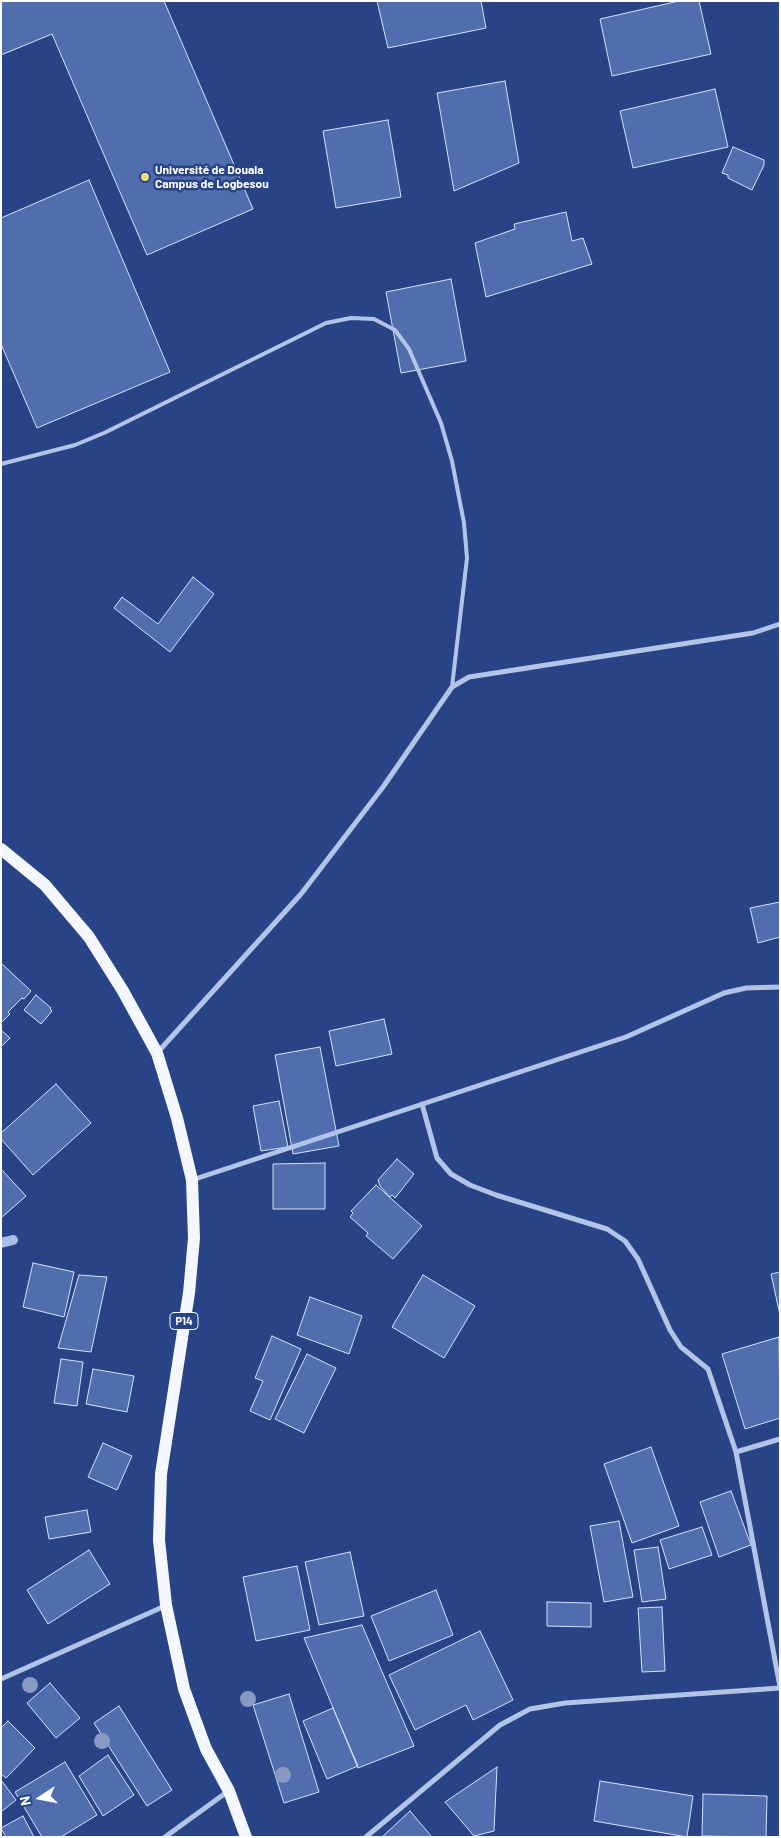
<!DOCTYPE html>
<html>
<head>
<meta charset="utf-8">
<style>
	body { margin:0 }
	#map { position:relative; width:781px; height:1838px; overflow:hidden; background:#284486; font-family:Barlow,sans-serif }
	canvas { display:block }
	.frame { position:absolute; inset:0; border:2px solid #fff; pointer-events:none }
	.north { position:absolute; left:15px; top:1773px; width:50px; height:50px; -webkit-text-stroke:4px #284486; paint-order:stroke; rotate:259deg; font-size:14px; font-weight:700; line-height:20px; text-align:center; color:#fff }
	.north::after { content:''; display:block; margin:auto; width:18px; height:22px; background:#fff; clip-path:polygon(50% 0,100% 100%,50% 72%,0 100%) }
</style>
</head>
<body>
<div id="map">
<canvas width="781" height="1838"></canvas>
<div class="frame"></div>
<div class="north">N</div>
</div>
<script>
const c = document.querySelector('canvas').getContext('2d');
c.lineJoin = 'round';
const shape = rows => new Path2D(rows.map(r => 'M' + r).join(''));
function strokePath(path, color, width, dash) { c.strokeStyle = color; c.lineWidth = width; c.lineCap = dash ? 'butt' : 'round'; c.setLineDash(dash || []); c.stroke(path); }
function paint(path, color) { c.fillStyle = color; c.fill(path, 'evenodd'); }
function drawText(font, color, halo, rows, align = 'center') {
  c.font = font + ' Barlow,sans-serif'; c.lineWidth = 5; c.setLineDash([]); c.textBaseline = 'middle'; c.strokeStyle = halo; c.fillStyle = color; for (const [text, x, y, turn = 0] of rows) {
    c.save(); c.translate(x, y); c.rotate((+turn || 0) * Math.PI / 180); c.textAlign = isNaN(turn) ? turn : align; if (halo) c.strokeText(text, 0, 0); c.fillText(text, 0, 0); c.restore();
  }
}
strokePath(shape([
	[1,1243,13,1240]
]), '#a8bde8', 10);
const building = shape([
	[1,1,164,1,253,209,147,255,52,34,1,55,1,1],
	[377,1,481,1,486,28,388,48,377,1],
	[679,1,699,1,711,54,612,76,600,19,679,1],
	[505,81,519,163,454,191,437,93,505,81],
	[715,89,728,147,633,168,620,111,715,89],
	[388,120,401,197,336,208,323,131,388,120],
	[733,147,764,160,764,165,752,190,728,178,728,175,722,173,733,147],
	[89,180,170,372,37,428,1,344,1,218,89,180],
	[566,212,572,241,583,238,592,264,486,297,475,243,515,229,514,224,566,212],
	[451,279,466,361,401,373,386,292,451,279],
	[193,577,214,594,170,652,114,608,122,597,158,624,193,577],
	[780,902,780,937,758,943,750,908,780,902],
	[1,963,31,991,24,999,22,998,8,1012,10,1014,1,1023,1,963],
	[36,995,51,1008,50,1009,52,1011,41,1024,24,1010,36,995],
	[384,1019,392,1054,336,1066,329,1031,384,1019],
	[1,1030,10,1038,1,1047,1,1030],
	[320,1047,339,1146,293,1154,275,1055,320,1047],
	[56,1084,91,1123,33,1175,1,1139,1,1133,56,1084],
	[279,1101,288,1147,261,1151,253,1106,279,1101],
	[397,1159,414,1174,395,1198,392,1195,390,1197,380,1186,378,1180,397,1159],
	[325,1163,325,1209,273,1209,273,1164,325,1163],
	[1,1169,26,1196,1,1218,1,1169],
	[376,1185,422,1226,393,1259,366,1236,368,1233,350,1217,353,1213,351,1211,376,1185],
	[33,1263,74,1272,64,1317,23,1307,33,1263],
	[780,1272,780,1315,771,1274,780,1272],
	[79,1275,107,1277,91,1352,58,1348,79,1275],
	[423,1275,475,1306,444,1358,392,1327,423,1275],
	[310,1297,362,1316,349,1354,297,1335,310,1297],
	[272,1336,301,1349,270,1420,250,1411,263,1381,255,1378,272,1336],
	[779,1337,780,1418,745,1429,722,1354,779,1337],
	[307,1354,336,1368,304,1433,275,1419,307,1354],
	[61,1359,83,1362,77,1406,54,1403,61,1359],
	[93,1369,134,1376,127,1412,86,1404,93,1369],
	[103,1443,132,1456,117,1490,88,1477,103,1443],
	[651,1447,679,1526,632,1543,604,1464,651,1447],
	[731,1491,751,1545,719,1557,700,1502,731,1491],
	[87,1510,91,1532,49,1539,45,1517,87,1510],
	[619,1521,633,1597,604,1602,590,1526,619,1521],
	[702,1527,712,1555,669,1569,660,1540,702,1527],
	[658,1547,666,1599,642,1602,634,1550,658,1547],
	[89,1550,110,1584,48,1624,27,1590,89,1550],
	[350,1552,364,1616,319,1625,305,1562,350,1552],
	[297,1566,310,1630,256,1641,243,1577,297,1566],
	[436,1590,453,1635,389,1661,371,1616,436,1590],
	[547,1602,591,1603,591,1627,547,1626,547,1602],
	[662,1607,665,1671,642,1672,638,1608,662,1607],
	[362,1625,414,1746,358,1768,304,1638,362,1625],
	[480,1631,513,1700,473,1720,466,1705,415,1730,389,1675,480,1631],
	[50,1683,80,1718,56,1738,27,1703,50,1683],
	[289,1694,319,1792,284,1803,253,1705,289,1694],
	[119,1706,172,1790,147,1806,94,1723,119,1706],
	[333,1708,358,1766,327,1779,303,1721,333,1708],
	[8,1721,35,1748,6,1778,1,1774,1,1728,8,1721],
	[108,1755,134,1795,103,1816,79,1776,108,1755],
	[65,1762,97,1815,61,1837,42,1837,15,1792,65,1762],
	[497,1767,494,1831,474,1836,445,1802,497,1767],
	[1,1780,16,1800,1,1812,1,1780],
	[600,1781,693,1796,687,1837,594,1821,600,1781],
	[703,1794,767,1796,766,1837,702,1836,703,1794],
	[410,1811,432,1837,382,1837,410,1811],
	[23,1816,34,1837,6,1837,1,1828,23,1816]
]);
paint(building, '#506eae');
strokePath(building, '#d7e1f6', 1);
strokePath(shape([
	[1,464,75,445,104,433,326,323,351,318,374,319,395,330,409,349,441,423,452,461,464,523,467,558,452,687]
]), '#b3c4e8', 4);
strokePath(shape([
	[157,1053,301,894,383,787,452,687,469,677,753,633,780,624],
	[422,1104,437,1158,451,1174,470,1185,496,1195,607,1229,625,1241,638,1259,670,1330,681,1347,708,1369,736,1452,780,1687],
	[192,1180,626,1037,724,993,746,988,780,987],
	[736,1452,780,1439],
	[1,1679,165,1606],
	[165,1837,227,1792],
	[366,1837,500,1725,530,1709,565,1703,780,1688]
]), '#b3c4e8', 5);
strokePath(shape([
	[1,849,45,885,89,937,123,991,157,1053,177,1118,192,1180,194,1238,189,1293,161,1474,159,1540,166,1605,184,1689,206,1749,229,1791,246,1837]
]), '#f5f7fe', 12);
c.fillStyle = '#889ac4';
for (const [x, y] of [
	[30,1685],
	[248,1699],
	[102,1741],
	[283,1775]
]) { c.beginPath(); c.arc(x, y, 8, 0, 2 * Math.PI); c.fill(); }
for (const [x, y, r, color] of [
	[145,177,5,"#f0dd79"]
]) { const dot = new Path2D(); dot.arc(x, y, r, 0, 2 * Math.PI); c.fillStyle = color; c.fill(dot); strokePath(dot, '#284486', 2); }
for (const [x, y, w] of [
	[184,1321,28]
]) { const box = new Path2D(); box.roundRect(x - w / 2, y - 8.5, w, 17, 4); c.fillStyle = '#284486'; c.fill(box); strokePath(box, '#fff', 1); }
drawText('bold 11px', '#fff', null, [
	["P14",184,1321]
]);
drawText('bold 12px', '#fff', '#284486', [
	["Université de Douala",155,170],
	["Campus de Logbesou",155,184]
], 'left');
</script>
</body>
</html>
